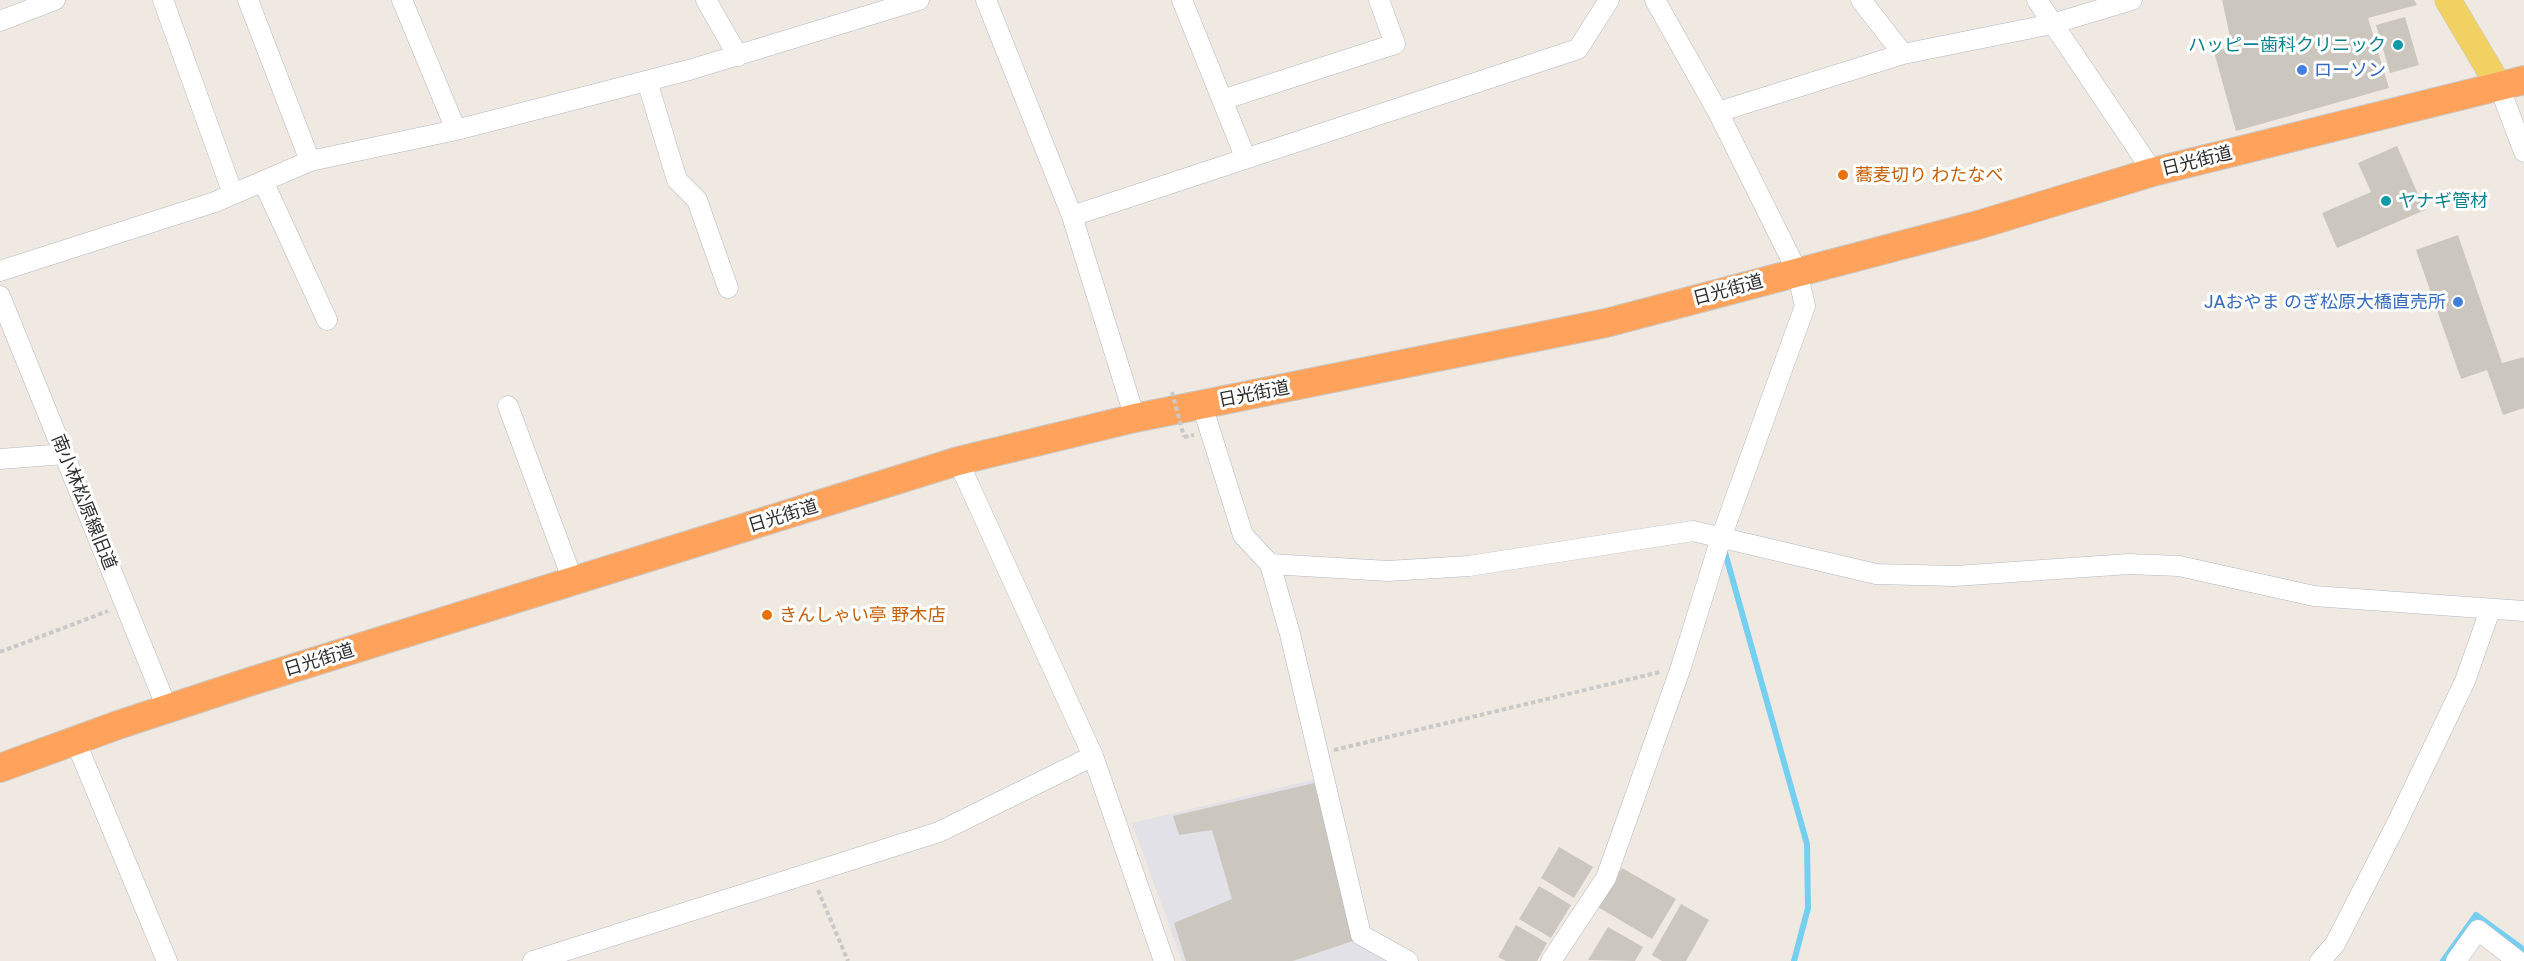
<!DOCTYPE html>
<html>
<head>
<meta charset="utf-8">
<style>
	body { margin:0 }
	canvas { display:block; background:#efe9e1 }
</style>
</head>
<body>
<canvas width="2524" height="961"></canvas>
<script>
const c = document.querySelector('canvas').getContext('2d');
c.lineJoin = 'round';
function paint(path, color) { c.fillStyle = color; c.fill(path, 'evenodd'); }
const shape = rows => new Path2D(rows.map(r => 'M' + r).join(''));
function strokePath(path, color, width, dash) { c.strokeStyle = color; c.lineWidth = width; c.lineCap = dash ? 'butt' : 'round'; c.setLineDash(dash || []); c.stroke(path); }
function drawText(font, color, halo, rows, align = 'center') {
  c.font = font + ' "Golos Text","Noto Sans JP",sans-serif'; c.lineWidth = 6; c.setLineDash([]); c.textBaseline = 'middle'; c.strokeStyle = halo; c.fillStyle = color; for (const [text, x, y, turn = 0] of rows) {
    c.save(); c.translate(x, y); c.rotate((+turn || 0) * Math.PI / 180); c.textAlign = isNaN(turn) ? turn : align; if (halo) c.strokeText(text, 0, 0); c.fillText(text, 0, 0); c.restore();
  }
}
paint(shape([
	[1316,779,1362,943,1395,961,1182,961,1132,823]
]), '#e3e1e8');
strokePath(shape([
	[1724,549,1807,844,1808,908,1794,961],
	[2443,961,2476,915,2524,950]
]), '#75cff0', 6);
paint(shape([
	[2222,0,2414,0,2417,5,2368,18,2389,88,2236,131,2214,52,2232,46],
	[2405,17,2419,65,2390,73,2376,25],
	[2397,146,2425,210,2337,248,2322,213,2371,192,2358,163],
	[2458,235,2502,363,2524,357,2524,408,2503,415,2487,370,2461,379,2416,250],
	[1314,783,1356,940,1293,961,1186,961,1174,923,1232,899,1212,830,1179,835,1173,816],
	[1559,847,1593,867,1574,898,1541,878],
	[1622,868,1676,899,1652,939,1598,907],
	[1539,886,1571,905,1551,938,1519,919],
	[1681,904,1709,920,1686,961,1662,961,1652,955],
	[1516,925,1547,943,1537,961,1506,961,1498,957],
	[1608,927,1643,947,1635,961,1588,960]
]), '#cbc7bf');
const minor = shape([
	[163,0,233,194],
	[248,0,310,161],
	[402,0,456,130],
	[706,0,738,56],
	[986,0,1072,216,1135,418],
	[1182,0,1246,159],
	[1861,0,1903,54],
	[2037,0,2153,172],
	[0,21,55,0],
	[647,81,677,180,697,200,728,288],
	[2499,86,2524,152],
	[1222,100,1395,44,1379,0],
	[1718,112,1903,54,2052,24,2132,0],
	[263,181,327,320],
	[1072,216,1578,49,1609,0],
	[0,271,215,202,310,161,456,130,689,70,919,0],
	[0,296,167,708],
	[1202,405,1243,535,1270,564,1290,634,1361,935,1408,961],
	[508,406,573,581],
	[0,459,65,454],
	[958,461,1093,756,1164,961],
	[1270,564,1388,571,1469,566,1693,531,1876,574,1955,576,2129,564,2179,566,2314,596,2524,611],
	[75,740,167,961],
	[533,961,939,832,1093,756],
	[1551,961,1606,878,1681,667,1721,538,1805,306,1797,271,1718,112,1655,0],
	[2320,961,2335,944,2396,825,2465,681,2490,610],
	[2456,961,2478,930,2518,961]
]);
const major = shape([
	[2448,0,2499,86]
]);
const highway = shape([
	[0,768,118,725,252,681,958,461,1135,418,1606,323,1978,225,2153,172,2524,80]
]);
strokePath(minor, '#b4b7c1', 21);
strokePath(major, '#c9c9c9', 27);
strokePath(highway, '#c9c9c9', 30);
strokePath(shape([
	[1184,437,1194,435],
	[0,652,108,611],
	[1334,750,1660,672],
	[818,890,848,961]
]), '#c9c9c9', 4, [4.5, 3]);
strokePath(minor, '#fff', 20);
strokePath(major, '#f2d163', 26);
strokePath(highway, '#ffa35c', 28);
strokePath(shape([
	[1172,392,1184,437]
]), '#c9c9c9', 4, [4.5, 3]);
for (const [x, y, r, color] of [
	[2398,45,6,"#0f9aa8"],
	[2302,70,6,"#3f7fe0"],
	[1843,175,6,"#e8710a"],
	[2386,201,6,"#0f9aa8"],
	[2458,302,6,"#3f7fe0"],
	[767,615,6,"#e8710a"]
]) { const dot = new Path2D(); dot.arc(x, y, r, 0, 2 * Math.PI); c.fillStyle = color; c.fill(dot); strokePath(dot, '#fff', 2); }
drawText('18px', '#0d838f', '#fff', [
	["ハッピー歯科クリニック",2386,45],
	["ヤナギ管材",2398,201,"left"]
], 'right');
drawText('18px', '#366cbe', '#fff', [
	["ローソン",2314,70],
	["JAおやま のぎ松原大橋直売所",2446,302,"right"]
], 'left');
drawText('18px', '#2e2e2e', '#fff', [
	["日光街道",2197,161,-14],
	["日光街道",1728,290,-15],
	["日光街道",1254,394,-11],
	["南小林松原線旧道",84,502,68],
	["日光街道",783,516,-17],
	["日光街道",319,660,-17]
]);
drawText('18px', '#c56008', '#fff', [
	["蕎麦切り わたなべ",1855,175],
	["きんしゃい亭 野木店",779,615]
], 'left');
</script>
</body>
</html>
